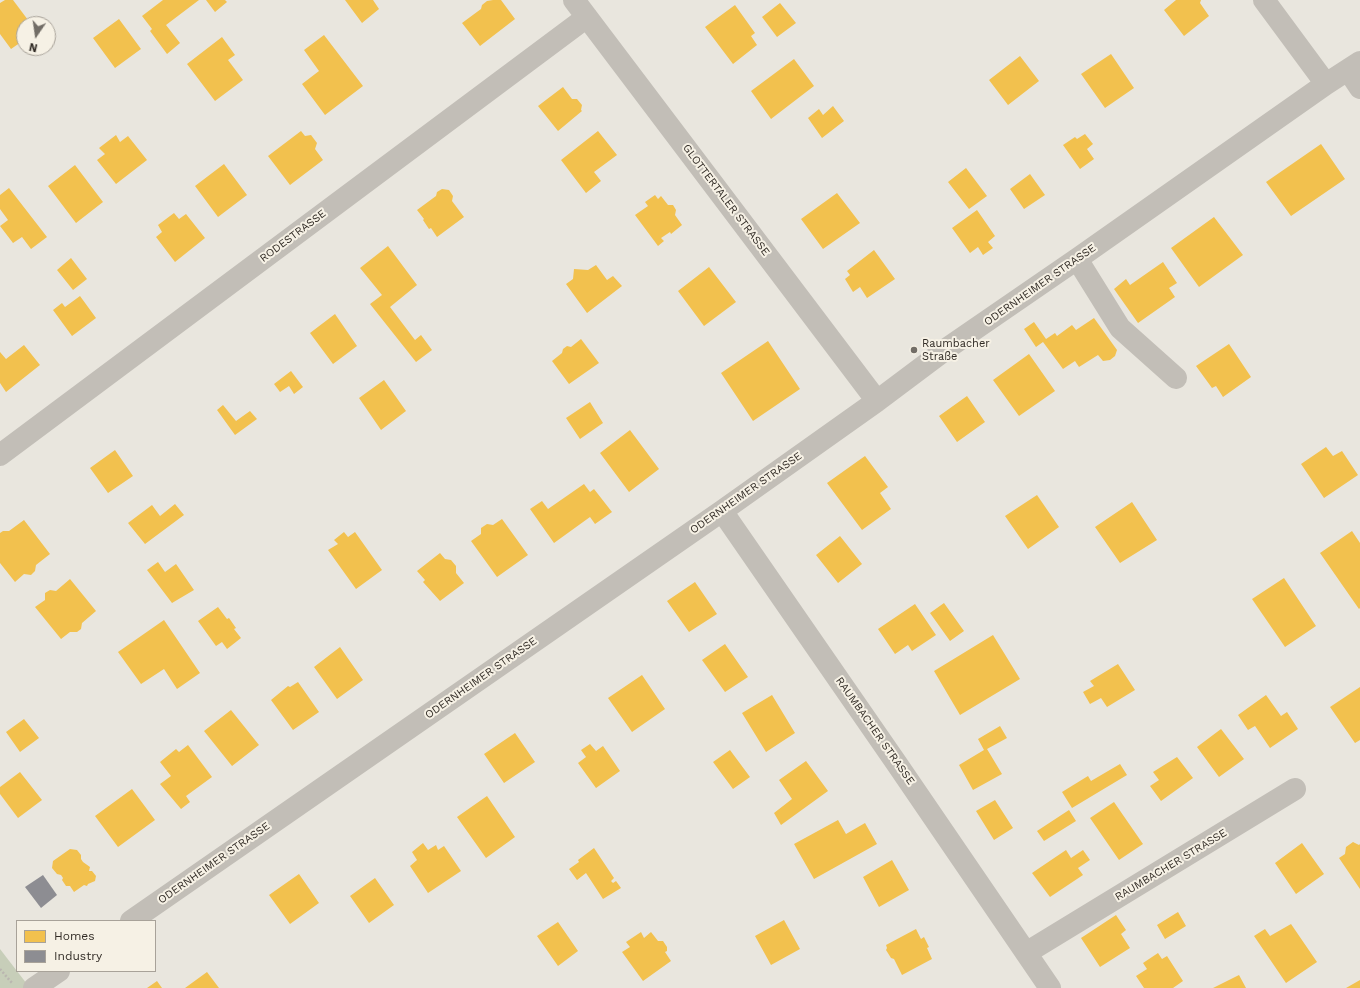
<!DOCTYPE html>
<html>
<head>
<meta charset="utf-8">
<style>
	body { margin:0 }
	#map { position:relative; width:1360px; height:988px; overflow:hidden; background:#e9e6de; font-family:"Work Sans",sans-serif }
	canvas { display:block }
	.legend { position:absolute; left:16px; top:920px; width:140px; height:52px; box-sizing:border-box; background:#f6f1e5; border:1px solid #a8a299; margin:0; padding:5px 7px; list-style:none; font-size:12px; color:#322c26 }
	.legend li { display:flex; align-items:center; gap:8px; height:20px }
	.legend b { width:20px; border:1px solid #a8a299 }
	.north { position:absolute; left:16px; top:16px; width:40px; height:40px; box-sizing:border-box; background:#f6f1e5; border:1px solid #a8a299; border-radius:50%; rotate:193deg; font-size:11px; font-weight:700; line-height:16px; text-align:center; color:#322c26 }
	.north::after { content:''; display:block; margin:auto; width:14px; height:18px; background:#726d66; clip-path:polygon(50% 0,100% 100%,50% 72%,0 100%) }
</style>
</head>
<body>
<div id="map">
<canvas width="1360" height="988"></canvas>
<ul class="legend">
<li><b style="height:11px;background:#f2c14e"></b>Homes</li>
<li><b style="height:11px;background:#8d8d92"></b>Industry</li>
</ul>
<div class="north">N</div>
</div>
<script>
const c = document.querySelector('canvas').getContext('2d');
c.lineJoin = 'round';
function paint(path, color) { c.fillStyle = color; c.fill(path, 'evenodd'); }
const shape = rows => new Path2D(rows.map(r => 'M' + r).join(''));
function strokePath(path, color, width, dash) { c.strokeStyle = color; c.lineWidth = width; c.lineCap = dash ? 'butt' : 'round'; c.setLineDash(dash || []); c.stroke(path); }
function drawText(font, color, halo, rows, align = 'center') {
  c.font = font + ' "Work Sans",sans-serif'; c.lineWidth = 4; c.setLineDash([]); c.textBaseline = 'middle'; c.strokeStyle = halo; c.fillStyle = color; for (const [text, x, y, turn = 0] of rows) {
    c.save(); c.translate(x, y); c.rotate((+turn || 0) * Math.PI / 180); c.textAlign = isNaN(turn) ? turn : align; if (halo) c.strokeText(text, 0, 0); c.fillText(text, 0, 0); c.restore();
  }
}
paint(shape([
	[0,949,30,988,0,988]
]), '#c7ceb9');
paint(shape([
	[5,0,13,0,31,24,24,24,24,40,11,49,0,34,0,3],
	[163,0,199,0,166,25,180,43,167,54,150,31,152,29,142,16],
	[206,0,225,0,227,2,215,12],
	[345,0,373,0,379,9,362,23],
	[493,0,501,0,515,19,480,46,462,23,481,9,482,5,487,1],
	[1176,0,1201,0,1200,3,1209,16,1184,36,1164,10],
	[780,3,796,23,777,37,762,17],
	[735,5,755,33,751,36,757,45,733,64,705,27],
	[119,19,141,49,115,68,93,38],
	[324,35,363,86,325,115,302,84,319,71,304,50],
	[222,37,235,55,228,60,243,80,215,101,187,64],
	[1111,54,1134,88,1105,108,1081,74],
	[1020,56,1039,81,1008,105,989,80],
	[794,59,814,86,771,119,751,91],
	[563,87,572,99,577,99,582,105,581,110,582,111,558,131,538,106],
	[833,106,844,121,822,138,808,118,819,109,823,115],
	[301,131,305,136,311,135,317,143,315,149,323,160,290,185,268,156],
	[598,131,617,155,594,172,601,181,586,193,561,160],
	[1085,134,1093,144,1087,149,1094,159,1080,169,1063,145,1075,137,1077,139],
	[116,135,120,142,128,136,147,160,116,184,97,160,105,154,99,148],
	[1321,144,1345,179,1291,216,1266,182],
	[224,164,247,195,218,217,195,186],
	[75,165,103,202,76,223,48,186],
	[966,168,987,196,969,209,948,182],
	[1030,174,1045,195,1024,209,1010,189],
	[9,188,47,237,31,249,22,237,13,243,0,226,8,220,0,209,0,195],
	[442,189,449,190,453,196,452,201,464,217,437,237,431,228,429,229,423,220,424,219,417,210,436,196,437,192],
	[837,193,860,223,823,249,801,219],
	[655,195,658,199,661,196,668,205,673,205,676,210,675,215,682,225,671,234,670,232,661,238,664,241,658,246,635,215,648,206,645,202],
	[977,210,995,236,988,242,993,248,983,255,978,247,970,253,952,228],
	[174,213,179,219,186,214,205,238,175,262,156,237,162,232,158,225],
	[1214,217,1243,255,1199,287,1171,248],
	[388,246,417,285,390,307,415,340,421,335,432,350,416,362,370,304,382,295,360,268],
	[874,250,895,279,867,298,860,287,853,292,845,279,850,275,847,271],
	[71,258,87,279,73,290,57,270],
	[1163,262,1177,283,1169,288,1175,297,1138,323,1114,289,1126,279,1130,285],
	[596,265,607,280,613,276,622,286,587,313,566,284,573,279,574,269,588,270],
	[709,267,736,302,704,326,678,291],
	[80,296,96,318,72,336,53,310,62,303,65,307],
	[335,314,357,346,333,364,310,333],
	[1094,318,1117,350,1115,356,1110,360,1103,361,1098,355,1079,367,1075,361,1063,369,1043,342,1036,347,1024,329,1034,322,1046,339,1055,333,1057,336,1072,325,1076,330],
	[581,339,599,363,569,384,552,361,562,353,563,349,567,346,571,347],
	[768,341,800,389,753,421,721,373],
	[1229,344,1251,377,1223,397,1216,386,1212,388,1196,366],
	[24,345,40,365,6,392,0,383,0,352,6,359],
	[1029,354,1055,391,1019,416,993,380],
	[291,371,303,387,294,394,289,386,280,392,274,384],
	[384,380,406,411,381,430,359,398],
	[967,396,985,422,957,442,939,416],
	[590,402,603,423,580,439,566,418],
	[223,405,236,421,250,411,257,419,235,435,217,410],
	[630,430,659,469,629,492,600,453],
	[1326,447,1333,456,1342,451,1358,475,1324,498,1301,464],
	[115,450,133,476,108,493,90,468],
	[865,456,888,487,880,493,891,509,862,530,827,483],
	[584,484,590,492,594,489,612,512,595,524,590,517,554,543,530,509,542,501,548,509],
	[1037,495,1059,527,1028,549,1005,516],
	[1132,502,1157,540,1120,563,1095,527],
	[175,504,184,515,145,544,128,523,152,505,160,516],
	[502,519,528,555,497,577,471,541,481,534,481,528,487,524,493,525],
	[24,520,50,554,36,565,35,571,31,575,24,574,15,582,0,563,0,533,3,531,9,531],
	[1352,531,1360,543,1360,608,1359,609,1320,553],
	[344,532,348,537,355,532,382,570,356,589,328,550,338,544,334,540],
	[840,536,862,564,838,583,816,555],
	[440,553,445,559,451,560,456,566,456,573,464,583,440,601,423,582,425,580,417,571],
	[158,562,165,572,176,564,194,590,172,603,147,570],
	[1284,578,1316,626,1285,647,1252,599],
	[70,579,96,611,82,623,81,629,77,632,70,632,61,639,35,607,45,600,45,593,50,590,56,591],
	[695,582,717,614,689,632,667,601],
	[944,603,964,631,950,641,930,613],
	[915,604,936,635,912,651,908,645,895,654,878,629],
	[218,607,227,619,229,618,236,628,234,629,241,638,227,649,222,642,216,646,198,621],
	[164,620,200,673,177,689,164,669,141,684,118,652],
	[993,635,1020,679,960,715,934,671],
	[725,644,748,677,725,692,702,660],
	[340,647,363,680,337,699,314,667],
	[1118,664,1135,690,1107,707,1101,698,1090,704,1083,692,1094,686,1090,681],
	[642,675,665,709,632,732,608,698],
	[298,682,319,712,293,730,271,700,288,686,290,687],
	[1360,687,1360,740,1355,743,1330,707],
	[772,695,795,733,766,752,742,713],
	[1266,695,1281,716,1287,712,1298,729,1270,748,1255,726,1248,730,1238,715],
	[231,710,259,745,232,766,204,731],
	[24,719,39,738,20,752,6,732],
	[1000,726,1007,738,987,749,1002,774,973,790,959,765,984,750,978,739],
	[1221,729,1244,759,1219,777,1197,747],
	[515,733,535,762,504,783,484,754],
	[590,744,596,751,603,746,620,771,596,788,578,763,586,757,581,750],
	[188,745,212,777,186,796,190,802,181,809,160,784,171,776,160,762,176,749,179,752],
	[730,750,750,777,733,789,713,762],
	[1177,757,1193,778,1161,801,1150,786,1159,780,1153,772],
	[806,761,828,791,781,825,774,813,792,799,779,780],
	[1120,764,1127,775,1072,808,1062,792,1088,776,1091,781],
	[20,772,42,800,18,818,0,794,0,787],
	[132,789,155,820,118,847,95,816],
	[487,796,515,837,486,858,457,817],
	[995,800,1013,828,994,840,976,811],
	[1114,802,1143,844,1119,860,1090,818],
	[1069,810,1076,821,1044,841,1037,831],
	[838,820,846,834,865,823,877,844,814,879,794,844],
	[1353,842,1359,845,1360,844,1360,889,1339,858,1345,854,1346,847],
	[423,843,428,850,436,845,438,850,444,846,461,871,428,893,410,866,417,860,412,852],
	[1302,843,1324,874,1296,894,1275,863],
	[594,848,614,878,611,881,613,883,616,881,621,888,603,899,586,873,577,880,569,869,579,862,578,860],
	[70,849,77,850,81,855,81,859,83,862,90,867,89,871,92,871,96,876,95,881,88,884,87,886,84,885,74,892,70,886,66,886,62,880,63,878,61,875,57,874,52,868,53,861],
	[1066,850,1071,858,1083,850,1090,860,1078,868,1083,875,1050,897,1032,873],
	[892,860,909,890,879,907,863,877],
	[299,874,319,903,290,924,269,895],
	[375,878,394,905,369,923,350,896],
	[1178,912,1186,926,1165,939,1157,925],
	[1116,915,1126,930,1121,934,1130,948,1100,967,1081,938],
	[784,920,800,949,771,965,755,936],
	[558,922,578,951,558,966,537,936],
	[1291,924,1317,962,1286,983,1254,936,1265,929,1270,936],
	[916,929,921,939,924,937,929,947,927,948,932,959,902,975,894,959,891,958,886,950,887,948,886,945],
	[641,932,644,938,651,932,658,941,663,941,667,947,667,951,665,952,671,961,643,981,622,952,630,947,626,942],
	[1158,953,1162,959,1167,956,1183,981,1173,988,1144,988,1136,976,1147,969,1143,963],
	[207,972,219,988,185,988],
	[1239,975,1246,988,1213,988],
	[1360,980,1360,988,1346,988],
	[157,981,162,988,147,988]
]), '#f2c14e');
paint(shape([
	[43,875,57,895,41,908,25,887]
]), '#8d8d92');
strokePath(shape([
	[0,969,12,983]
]), '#bab6b0', 2.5, [2, 2]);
strokePath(shape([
	[574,0,877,401],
	[1264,0,1326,84],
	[1348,70,1360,88],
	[1077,259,1120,328,1176,378],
	[0,455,587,17],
	[722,511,897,764,1050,988],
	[131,921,722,511,877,401,949,347,1077,259,1326,84,1360,62],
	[1026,953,1295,789],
	[34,988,59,971]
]), '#c2beb7', 22);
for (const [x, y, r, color] of [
	[914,350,4,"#726d66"]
]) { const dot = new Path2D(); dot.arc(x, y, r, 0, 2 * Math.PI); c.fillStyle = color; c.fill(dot); strokePath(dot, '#f6f1e5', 1.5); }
drawText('11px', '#322c26', '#f6f1e5', [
	["GLOTTERTALER STRASSE",726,200,53],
	["RODESTRASSE",293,236,-37],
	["ODERNHEIMER STRASSE",1040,285,-35],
	["ODERNHEIMER STRASSE",746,493,-35],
	["ODERNHEIMER STRASSE",481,678,-35],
	["RAUMBACHER STRASSE",875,731,55],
	["ODERNHEIMER STRASSE",214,863,-35],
	["RAUMBACHER STRASSE",1171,865,-31]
]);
drawText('11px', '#322c26', '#f6f1e5', [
	["Raumbacher",922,344],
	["Straße",922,357]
], 'left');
</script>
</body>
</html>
